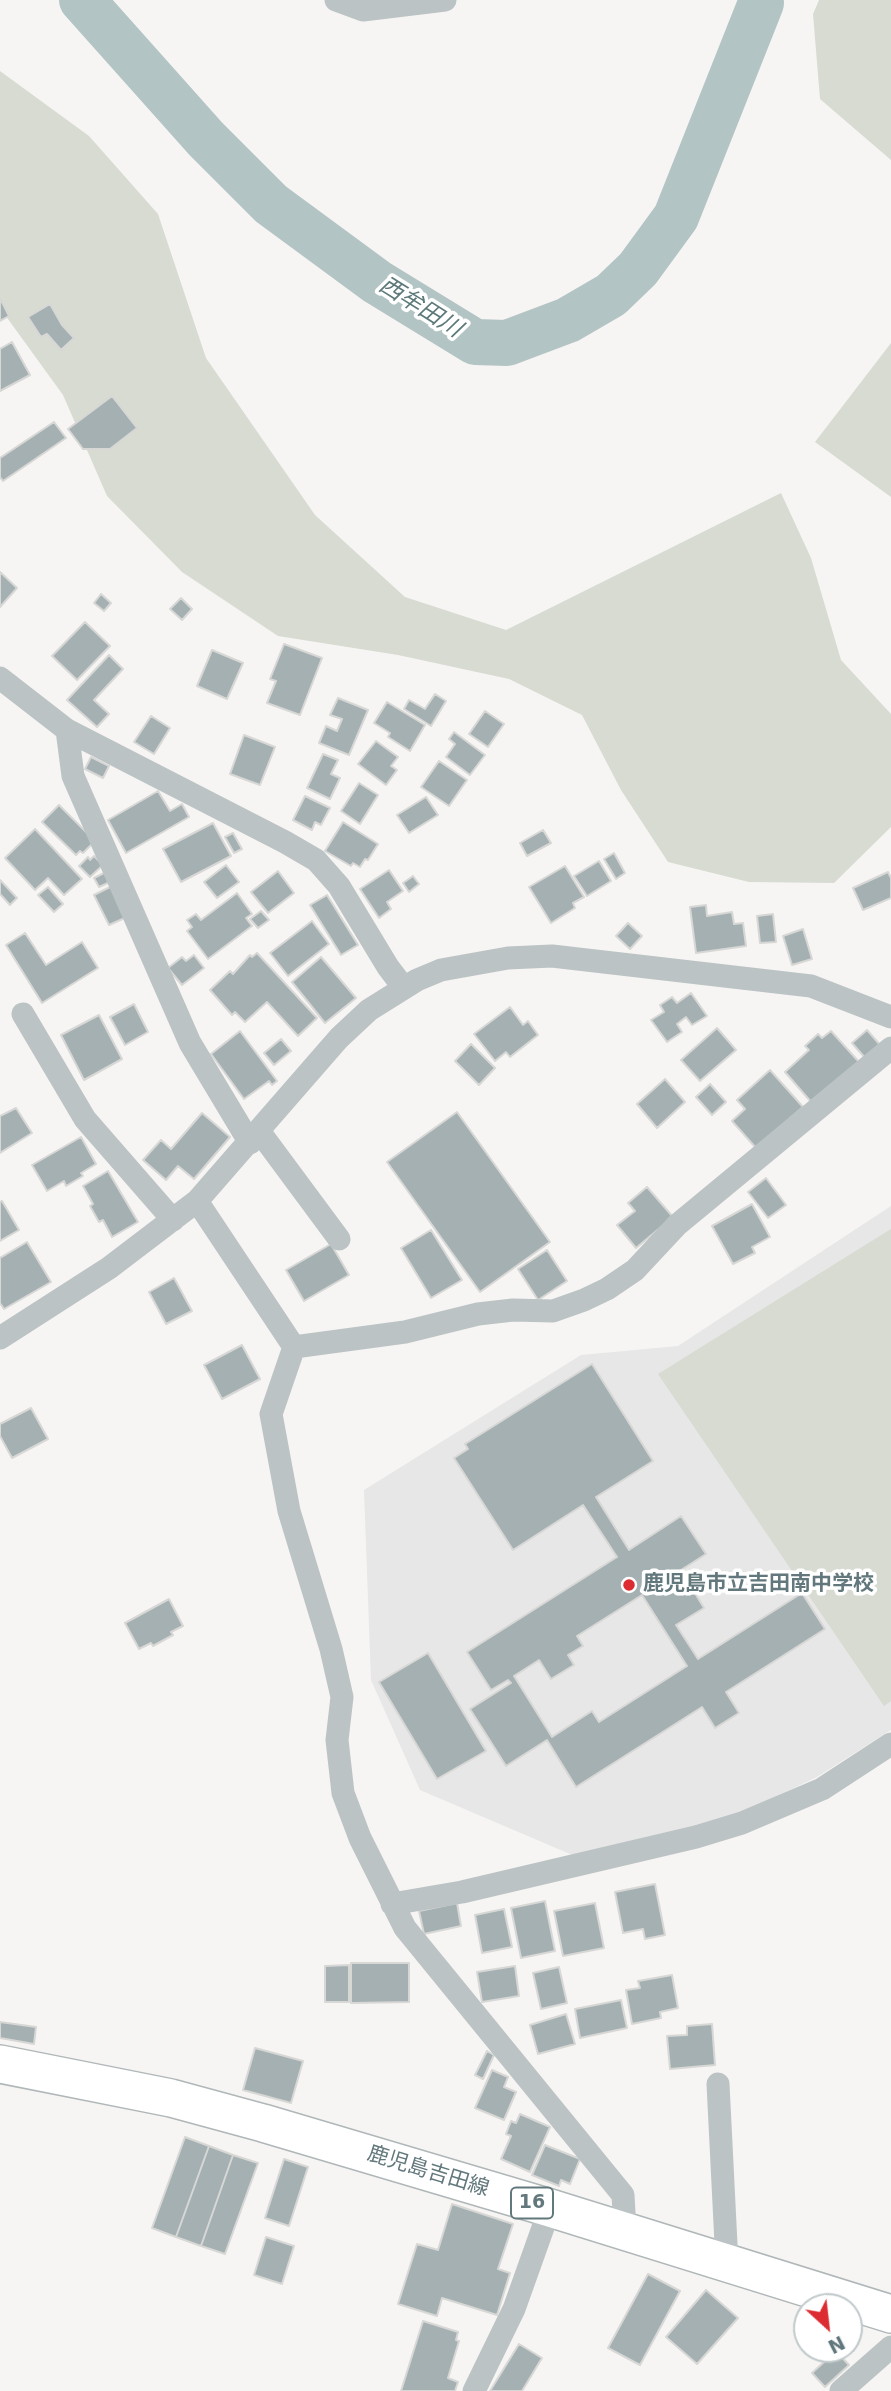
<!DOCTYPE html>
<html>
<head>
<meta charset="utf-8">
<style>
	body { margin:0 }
	#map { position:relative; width:891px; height:2391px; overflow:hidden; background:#f6f5f3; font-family:"DejaVu Sans",sans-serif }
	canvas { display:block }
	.north { position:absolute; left:793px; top:2293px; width:70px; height:70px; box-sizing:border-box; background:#fff; border:2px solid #c0c9cb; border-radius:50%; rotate:153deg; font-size:19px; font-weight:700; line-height:28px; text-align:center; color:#62787c }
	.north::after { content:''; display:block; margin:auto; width:24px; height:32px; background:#dc2c31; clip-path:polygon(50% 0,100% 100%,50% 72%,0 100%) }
</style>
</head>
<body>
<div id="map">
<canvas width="891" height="2391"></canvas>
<div class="north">N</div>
</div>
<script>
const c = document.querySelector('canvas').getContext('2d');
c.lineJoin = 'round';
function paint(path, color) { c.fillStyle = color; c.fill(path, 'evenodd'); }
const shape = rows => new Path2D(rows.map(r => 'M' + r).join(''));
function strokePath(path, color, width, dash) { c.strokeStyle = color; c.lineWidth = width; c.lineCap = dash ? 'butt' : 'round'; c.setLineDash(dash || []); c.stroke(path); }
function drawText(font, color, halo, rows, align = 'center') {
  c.font = font + ' "DejaVu Sans","Noto Sans JP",sans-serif'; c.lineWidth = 7; c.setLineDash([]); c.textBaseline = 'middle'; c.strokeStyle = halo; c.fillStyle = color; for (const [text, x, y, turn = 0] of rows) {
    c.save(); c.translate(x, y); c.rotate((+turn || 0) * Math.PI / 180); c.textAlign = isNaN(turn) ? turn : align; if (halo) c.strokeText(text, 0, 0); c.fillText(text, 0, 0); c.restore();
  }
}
paint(shape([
	[891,1206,891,1730,817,1777,746,1811,680,1833,577,1857,420,1790,371,1680,364,1490,581,1355,678,1346]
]), '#e6e7e6');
paint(shape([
	[819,0,891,0,891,160,820,99,813,14],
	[0,71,89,136,158,214,206,358,315,515,405,597,506,630,781,493,811,558,841,660,891,714,891,827,834,883,749,882,668,862,621,790,582,715,509,679,398,655,278,636,182,572,107,496,63,395,0,308],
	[891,343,891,497,815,442],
	[891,1229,891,1701,884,1706,658,1374]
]), '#d7dbd2');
strokePath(shape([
	[761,3,761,0]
]), '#b3c4c4', 8);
strokePath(shape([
	[82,0,206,139,271,204,377,282,475,342,507,343,568,320,611,295,638,269,676,217,761,3]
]), '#b3c4c4', 46);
const building = shape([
	[0,298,9,316,0,321,0,298],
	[50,304,62,325,74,338,61,350,47,334,41,337,28,317,50,304],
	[12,342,30,375,0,391,0,349,12,342],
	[112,396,137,428,110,449,83,449,68,429,112,396],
	[54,422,66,438,3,481,0,477,0,458,54,422],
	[0,572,17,588,0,607,0,572],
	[101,594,111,603,104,611,94,603,101,594],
	[181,598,192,609,182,620,170,609,181,598],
	[85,622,110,646,77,680,52,656,85,622],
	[284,644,322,658,300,715,267,703,276,681,270,679,284,644],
	[212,650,243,663,227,699,197,686,212,650],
	[109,655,123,669,94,700,109,714,97,727,67,700,109,655],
	[435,694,446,701,431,726,404,709,409,700,425,709,435,694],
	[338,698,368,710,349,755,319,743,326,726,337,731,342,719,330,715,338,698],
	[387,702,425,725,410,751,388,737,390,733,374,723,387,702],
	[485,711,504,724,488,747,469,734,485,711],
	[151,716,170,728,154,754,134,742,151,716],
	[454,732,485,755,470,775,446,757,455,744,449,739,454,732],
	[244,735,275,747,260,785,230,774,244,735],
	[376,741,398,757,391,766,397,770,386,785,358,764,376,741],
	[323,754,338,760,331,774,340,778,330,799,307,788,323,754],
	[91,757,109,766,103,778,85,769,91,757],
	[439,761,467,780,449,806,421,787,439,761],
	[359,783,378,795,360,824,341,811,359,783],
	[158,791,170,811,182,804,189,817,126,853,108,820,158,791],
	[305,796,330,808,321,825,315,822,312,830,293,820,305,796],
	[426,797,438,815,409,833,397,815,426,797],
	[59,805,95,841,83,853,80,851,76,855,42,822,59,805],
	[343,822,378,844,368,860,365,859,360,867,353,863,351,866,325,851,343,822],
	[213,823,231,856,181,882,163,849,213,823],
	[35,829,82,879,64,895,48,878,35,890,5,858,35,829],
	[543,830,551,843,527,856,520,843,543,830],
	[233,833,242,849,234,853,225,837,233,833],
	[614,853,625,873,616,879,604,859,614,853],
	[94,856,103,865,90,877,79,866,88,857,90,860,94,856],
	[599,861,611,881,587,896,574,876,599,861],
	[226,865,239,882,217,898,204,882,226,865],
	[565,866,584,897,573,903,575,908,551,923,529,887,565,866],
	[389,870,403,891,387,902,391,909,379,918,360,889,389,870],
	[278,871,294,893,268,913,251,892,278,871],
	[106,872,110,882,99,887,94,878,106,872],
	[888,872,891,878,891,898,863,910,853,888,888,872],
	[413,876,419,884,409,892,403,883,413,876],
	[0,880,17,898,10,905,0,894,0,880],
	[112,886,127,917,109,925,94,895,112,886],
	[48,887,63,904,54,912,38,895,48,887],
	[237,893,252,914,246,918,252,926,208,959,187,931,192,927,187,920,196,914,201,920,237,893],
	[327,895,358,945,341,955,310,905,327,895],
	[706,905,707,916,732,912,734,924,743,923,746,946,696,953,690,907,706,905],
	[261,911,269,920,258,928,250,919,261,911],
	[773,914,776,942,760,943,757,916,773,914],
	[312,921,329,944,288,976,270,953,312,921],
	[628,923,642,936,630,949,616,936,628,923],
	[803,929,812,959,792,965,783,936,803,929],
	[25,933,46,965,82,942,98,968,42,1003,6,945,25,933],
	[257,953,317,1018,298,1036,267,1002,245,1022,235,1012,232,1015,210,990,230,971,233,974,250,955,252,957,257,953],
	[194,955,204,968,182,985,168,968,182,957,186,961,194,955],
	[321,957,356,998,325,1023,292,982,321,957],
	[691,993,707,1016,692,1025,686,1017,677,1024,682,1032,667,1042,651,1020,664,1012,660,1005,672,997,677,1003,691,993],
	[134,1004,148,1032,125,1045,110,1017,134,1004],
	[510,1007,523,1025,528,1021,538,1035,510,1057,506,1052,495,1061,474,1034,510,1007],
	[99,1015,122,1059,84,1080,61,1035,99,1015],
	[717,1028,736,1050,700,1081,681,1060,717,1028],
	[867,1030,881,1046,866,1059,852,1043,867,1030],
	[240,1031,277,1081,272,1085,269,1081,244,1099,211,1054,240,1031],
	[831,1031,859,1062,812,1103,785,1072,809,1050,805,1046,818,1034,822,1038,831,1031],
	[281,1039,291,1051,274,1065,264,1053,281,1039],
	[471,1044,495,1068,479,1085,455,1061,471,1044],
	[770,1070,803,1107,756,1148,732,1121,745,1109,737,1100,770,1070],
	[665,1079,685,1102,657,1128,637,1104,665,1079],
	[710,1084,726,1102,712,1115,696,1097,710,1084],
	[16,1108,32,1133,0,1153,0,1116,16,1108],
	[457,1112,550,1242,480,1292,387,1162,457,1112],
	[202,1113,230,1137,194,1179,178,1166,166,1180,143,1160,161,1140,171,1149,202,1113],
	[81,1137,96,1164,81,1173,83,1176,66,1186,64,1181,47,1191,32,1165,81,1137],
	[108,1171,138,1222,112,1237,103,1220,99,1222,90,1206,93,1204,83,1186,108,1171],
	[766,1178,786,1205,768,1218,748,1192,766,1178],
	[647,1187,673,1217,636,1248,617,1225,635,1211,628,1203,647,1187],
	[2,1201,19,1230,0,1241,0,1202,2,1201],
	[752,1204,770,1237,752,1247,755,1253,733,1264,712,1226,752,1204],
	[431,1230,462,1280,431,1298,401,1248,431,1230],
	[27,1242,51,1282,4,1309,0,1303,0,1258,27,1242],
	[331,1244,349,1275,304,1301,286,1270,331,1244],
	[547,1250,567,1281,538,1300,518,1269,547,1250],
	[174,1278,192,1311,166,1324,149,1292,174,1278],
	[242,1345,260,1379,222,1399,204,1365,242,1345],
	[592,1364,653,1461,596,1497,629,1550,681,1516,706,1554,681,1570,704,1608,676,1625,698,1659,802,1593,825,1629,726,1692,739,1713,715,1728,702,1707,576,1787,547,1740,506,1766,470,1709,511,1683,508,1680,491,1690,467,1652,617,1557,583,1505,513,1550,454,1458,468,1449,465,1444,592,1364],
	[642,1595,687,1666,599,1722,592,1711,552,1737,514,1676,539,1660,551,1679,574,1665,568,1655,583,1646,577,1636,642,1595],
	[31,1408,48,1439,12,1458,0,1436,0,1424,31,1408],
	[169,1599,183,1626,171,1632,173,1635,153,1646,151,1643,139,1649,125,1623,169,1599],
	[428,1653,486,1751,437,1779,379,1682,428,1653],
	[655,1884,665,1935,645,1939,643,1929,623,1933,615,1892,655,1884],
	[545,1901,555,1951,521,1958,511,1908,545,1901],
	[457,1903,461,1926,424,1934,419,1911,457,1903],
	[595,1903,604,1948,563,1956,554,1911,595,1903],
	[504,1909,512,1947,482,1953,475,1915,504,1909],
	[351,1963,409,1963,409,2002,351,2003,351,1963],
	[349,1965,349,2002,325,2002,325,1966,349,1965],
	[515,1966,519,1996,482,2002,477,1972,515,1966],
	[559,1967,567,2003,541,2009,533,1973,559,1967],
	[672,1975,678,2008,660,2012,661,2018,632,2024,626,1990,640,1988,638,1981,672,1975],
	[621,2000,627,2028,580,2038,575,2009,621,2000],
	[566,2014,575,2044,538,2054,530,2025,566,2014],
	[0,2022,36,2027,34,2044,0,2038,0,2022],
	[712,2024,715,2065,670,2069,667,2036,687,2035,687,2026,712,2024],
	[255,2048,303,2061,291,2103,243,2090,255,2048],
	[487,2051,494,2055,483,2079,475,2075,487,2051],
	[492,2070,508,2077,504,2087,516,2092,504,2120,475,2108,492,2070],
	[520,2114,550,2127,530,2172,501,2159,511,2136,506,2134,511,2121,516,2123,520,2114],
	[185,2137,209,2146,176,2237,152,2228,185,2137],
	[545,2145,580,2159,570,2184,561,2180,559,2186,532,2175,545,2145],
	[209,2146,233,2155,201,2246,176,2237,209,2146],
	[233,2155,258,2163,225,2254,201,2246,233,2155],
	[284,2159,308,2167,289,2226,265,2218,284,2159],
	[452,2204,513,2224,498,2269,510,2273,497,2315,442,2298,437,2316,398,2304,417,2244,438,2250,452,2204],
	[266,2237,294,2246,282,2284,254,2275,266,2237],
	[648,2274,680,2291,640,2365,608,2348,648,2274],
	[706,2290,738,2318,697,2364,666,2337,706,2290],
	[423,2321,458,2332,456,2340,459,2341,448,2378,458,2382,455,2391,401,2391,423,2321],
	[519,2344,542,2358,522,2391,490,2391,519,2344],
	[836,2351,849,2365,825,2387,812,2373,836,2351]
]);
paint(building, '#a4b0b2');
strokePath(building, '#d7d7d5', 2);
const primary = shape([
	[0,2064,171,2098,263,2123,550,2208,891,2314]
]);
strokePath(primary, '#b0b7b9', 40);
strokePath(shape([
	[336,0,363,10,445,0],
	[0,678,67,730,285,842,316,860,339,886,388,967,404,988],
	[67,730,73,776,190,1043,250,1143],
	[23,1014,85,1119,173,1220],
	[259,1131,339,1239],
	[197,1201,294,1347,271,1414,289,1511,331,1649,342,1697,337,1740,343,1793,360,1838,405,1928,623,2195,625,2231],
	[0,1338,109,1268,197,1201,339,1038,369,1010,417,980,441,970,508,958,552,956,811,986,891,1017],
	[294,1347,405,1332,478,1314,513,1310,553,1311,584,1300,607,1289,635,1270,677,1225,891,1048],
	[392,1904,462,1892,696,1837,742,1823,822,1789,891,1744],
	[718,2084,727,2264],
	[474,2391,514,2309,550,2208],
	[841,2391,891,2347]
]), '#bcc3c4', 23);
strokePath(primary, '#fff', 37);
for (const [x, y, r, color] of [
	[629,1585,7,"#dc2c31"]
]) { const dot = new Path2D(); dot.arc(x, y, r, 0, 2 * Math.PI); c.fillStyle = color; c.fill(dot); strokePath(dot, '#fff', 2.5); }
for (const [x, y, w] of [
	[532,2203,42]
]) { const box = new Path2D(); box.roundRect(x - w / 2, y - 15.5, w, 31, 5); c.fillStyle = '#fff'; c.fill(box); strokePath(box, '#62787c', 2); }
drawText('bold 19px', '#62787c', null, [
	["16",532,2203]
]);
drawText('bold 21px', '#62787c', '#fff', [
	["鹿児島市立吉田南中学校",643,1585]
], 'left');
drawText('21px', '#62787c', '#fff', [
	["鹿児島吉田線",428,2172,17]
]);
drawText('italic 23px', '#5d7878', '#fff', [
	["西牟田川",420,308,32]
]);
</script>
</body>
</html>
